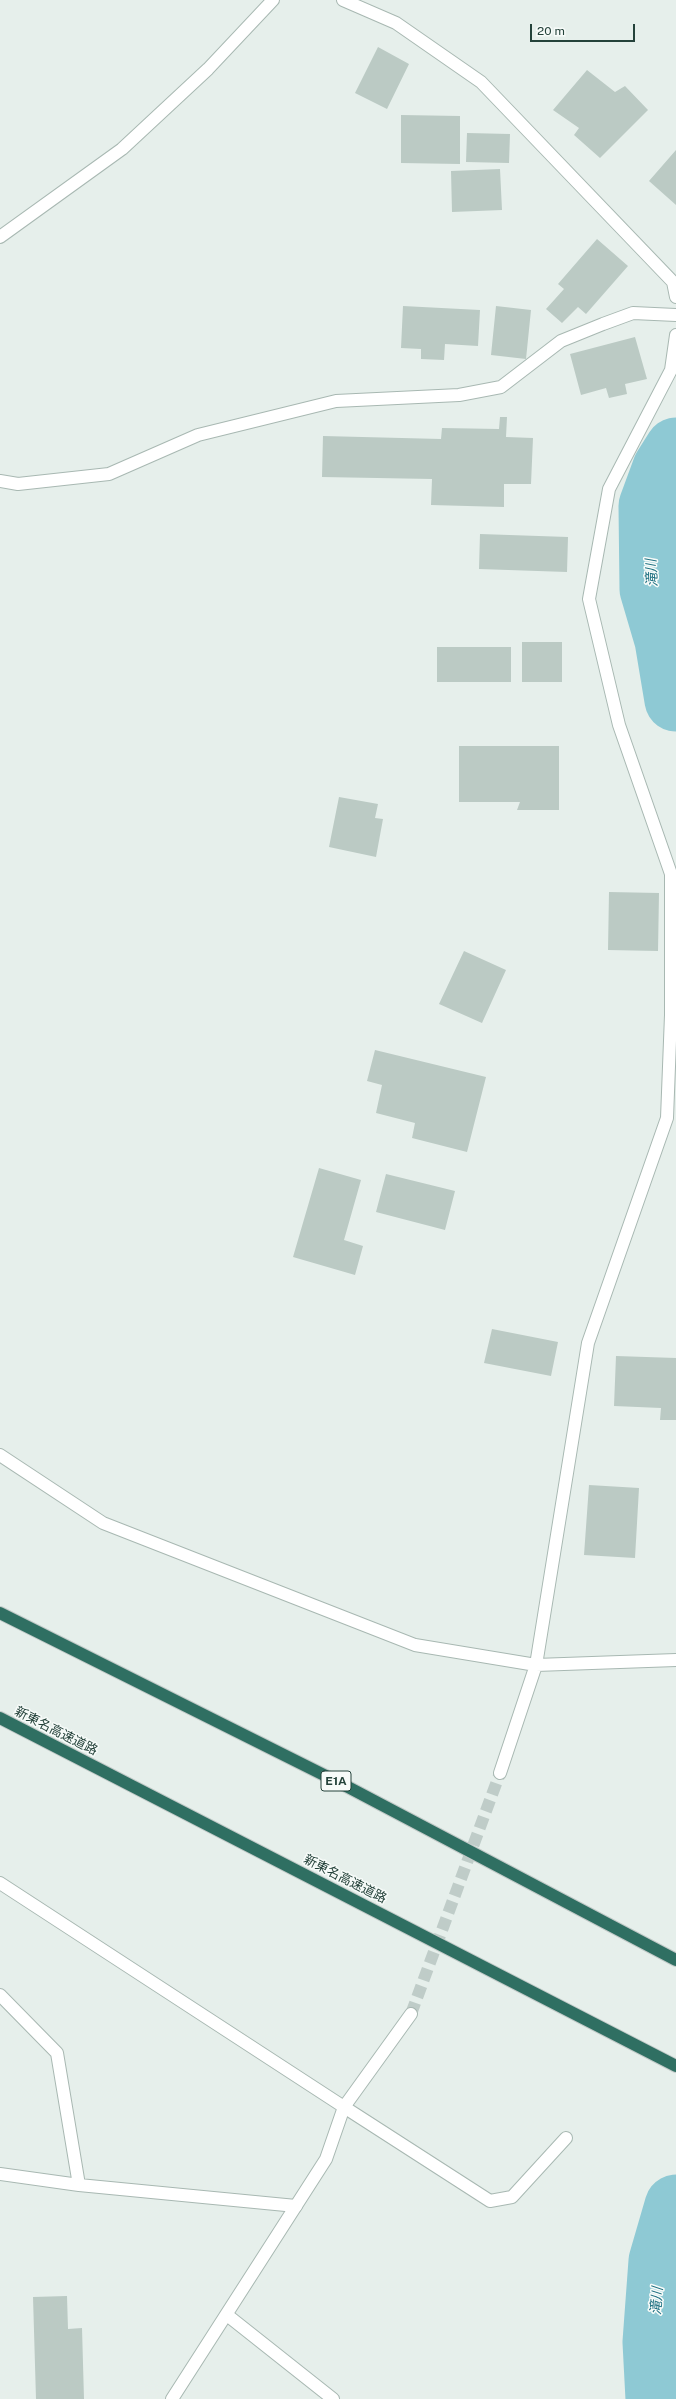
<!DOCTYPE html>
<html>
<head>
<meta charset="utf-8">
<style>
	body { margin:0 }
	#map { position:relative; width:676px; height:2399px; overflow:hidden; background:#e6efeb; font-family:"Public Sans",sans-serif }
	canvas { display:block }
	.scale { position:absolute; left:530px; top:24px; width:105px; height:18px; box-sizing:border-box; border:2px solid #24423a; border-top:0; padding-left:5px; font-size:12px; line-height:14px; white-space:nowrap; color:#24423a; -webkit-text-stroke:3px #f7fbf9; paint-order:stroke }
</style>
</head>
<body>
<div id="map">
<canvas width="676" height="2399"></canvas>
<div class="scale">20 m</div>
</div>
<script>
const c = document.querySelector('canvas').getContext('2d');
c.lineJoin = 'round';
const shape = rows => new Path2D(rows.map(r => 'M' + r).join(''));
function strokePath(path, color, width, dash) { c.strokeStyle = color; c.lineWidth = width; c.lineCap = dash ? 'butt' : 'round'; c.setLineDash(dash || []); c.stroke(path); }
function paint(path, color) { c.fillStyle = color; c.fill(path, 'evenodd'); }
function drawText(font, color, halo, rows, align = 'center') {
  c.font = font + ' "Public Sans","Noto Sans JP",sans-serif'; c.lineWidth = 3; c.setLineDash([]); c.textBaseline = 'middle'; c.strokeStyle = halo; c.fillStyle = color; for (const [text, x, y, turn = 0] of rows) {
    c.save(); c.translate(x, y); c.rotate((+turn || 0) * Math.PI / 180); c.textAlign = isNaN(turn) ? turn : align; if (halo) c.strokeText(text, 0, 0); c.fillText(text, 0, 0); c.restore();
  }
}
strokePath(shape([
	[676,449,664,468,650,506,651,589,666,640,676,700],
	[657,2399,654,2342,660,2261,676,2206]
]), '#8ec9d4', 63);
paint(shape([
	[378,47,409,64,387,109,355,93],
	[587,70,615,92,625,86,648,110,600,158,574,135,579,128,553,110],
	[401,115,460,116,460,164,401,163],
	[467,133,510,134,509,163,466,162],
	[676,150,676,205,649,181],
	[500,169,502,210,452,212,451,171],
	[597,239,628,266,586,314,578,307,562,323,546,309,564,289,558,284],
	[403,306,480,310,478,346,445,344,444,360,421,359,421,349,401,348],
	[496,306,531,310,526,359,491,355],
	[635,337,647,379,625,384,627,394,609,398,606,388,581,395,570,354],
	[500,417,507,417,506,437,533,438,531,484,504,484,504,507,431,505,432,479,322,477,323,436,441,439,442,428,499,429],
	[480,534,568,537,567,572,479,569],
	[522,642,562,642,562,682,522,682],
	[437,647,511,647,511,682,437,682],
	[459,746,559,746,559,810,517,810,520,802,459,802],
	[339,797,378,804,375,818,383,819,376,857,329,847],
	[609,892,659,893,658,951,608,950],
	[464,951,506,970,482,1023,439,1004],
	[375,1050,486,1077,467,1152,412,1138,415,1123,376,1113,382,1085,367,1081],
	[319,1168,361,1180,344,1240,363,1246,355,1275,293,1257],
	[386,1174,455,1191,445,1230,376,1212],
	[492,1329,558,1342,551,1376,484,1363],
	[616,1356,676,1358,676,1420,660,1420,661,1408,614,1406],
	[589,1485,639,1488,635,1558,584,1555],
	[67,2296,68,2329,82,2328,84,2399,36,2399,33,2297]
]), '#bbcac4');
strokePath(shape([
	[411,2014,500,1773]
]), '#bfccc8', 12, [12, 6]);
const lane = shape([
	[0,1995,57,2053,79,2185],
	[344,2107,490,2201,512,2197,566,2138],
	[0,2174,79,2185,296,2206],
	[227,2315,333,2399]
]);
const street = shape([
	[343,0,396,23,481,82,673,282,676,297],
	[0,237,122,149,208,69,273,0],
	[0,481,18,484,109,474,198,435,336,401,459,395,501,387,561,341,603,324,633,313,676,315],
	[0,1455,103,1523,415,1645,536,1665,676,1660],
	[500,1773,536,1665,588,1343,667,1118,671,1015,671,874,619,725,589,599,609,489,671,370,676,335],
	[0,1883,344,2107],
	[172,2399,326,2159,344,2107,411,2014]
]);
const highway = shape([
	[0,1613,346,1786,676,1960],
	[0,1718,676,2066]
]);
strokePath(lane, '#a8b8b2', 14);
strokePath(street, '#a8b8b2', 14);
strokePath(highway, '#c2cac8', 14);
strokePath(lane, '#fff', 12);
strokePath(street, '#fff', 12);
strokePath(highway, '#2f6f62', 12);
for (const [x, y, w] of [
	[336,1781,30]
]) { const box = new Path2D(); box.roundRect(x - w / 2, y - 10, w, 20, 3); c.fillStyle = '#f7fbf9'; c.fill(box); strokePath(box, '#24423a', 1); }
drawText('bold 12px', '#24423a', null, [
	["E1A",336,1781]
]);
drawText('13px', '#24423a', '#f7fbf9', [
	["新東名高速道路",56,1731,27],
	["新東名高速道路",345,1879,27]
]);
drawText('italic 14px', '#1c6f80', '#f7fbf9', [
	["滝川",652,573,-93],
	["滝川",657,2301,-86]
]);
</script>
</body>
</html>
